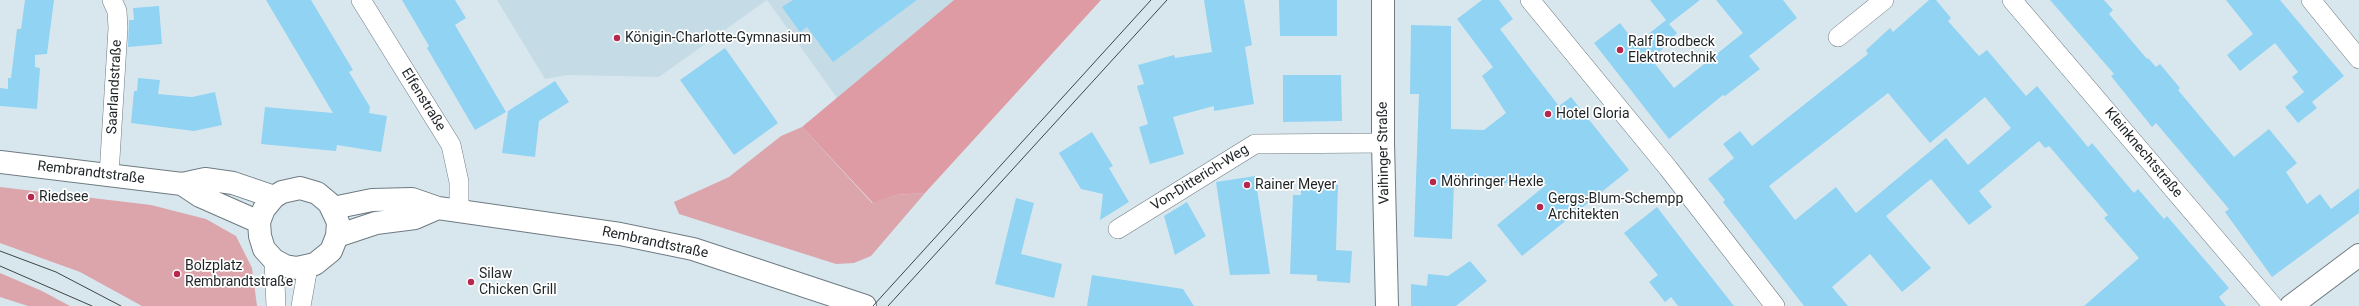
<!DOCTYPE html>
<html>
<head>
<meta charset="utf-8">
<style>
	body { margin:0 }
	canvas { display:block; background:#d8e7ee }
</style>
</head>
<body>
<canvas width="2359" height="306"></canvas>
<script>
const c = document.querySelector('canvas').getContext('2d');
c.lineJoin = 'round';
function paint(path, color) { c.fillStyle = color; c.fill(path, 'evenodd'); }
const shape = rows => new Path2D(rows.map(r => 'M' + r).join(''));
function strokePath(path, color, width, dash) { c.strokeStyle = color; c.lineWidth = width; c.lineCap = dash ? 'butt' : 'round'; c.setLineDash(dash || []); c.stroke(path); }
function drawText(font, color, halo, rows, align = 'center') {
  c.font = font + ' Roboto,sans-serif'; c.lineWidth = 3.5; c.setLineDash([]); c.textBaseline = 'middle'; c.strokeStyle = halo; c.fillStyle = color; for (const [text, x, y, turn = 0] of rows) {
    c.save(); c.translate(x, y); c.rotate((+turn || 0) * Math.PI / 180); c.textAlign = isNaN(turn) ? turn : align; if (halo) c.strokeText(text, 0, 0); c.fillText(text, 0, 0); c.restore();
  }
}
paint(shape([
	[497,0,954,0,837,98,767,0,659,77,568,75,545,79]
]), '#c5dce7');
paint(shape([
	[802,127,872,203,895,195,925,193,871,256,854,263,836,264,679,214,674,202,729,177,781,136],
	[0,187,151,205,206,219,236,236,252,268,257,306,142,306,80,272,0,243],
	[0,273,42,291,70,306,28,306,0,297]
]), '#dba5ab');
paint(shape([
	[954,0,1101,0,925,193,895,195,873,203,802,127]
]), '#de9ba3');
paint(shape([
	[25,0,54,0,47,54,35,55,35,67,40,68,37,109,0,106,0,88,8,89,8,78,11,78,17,29,21,29],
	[266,0,311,0,353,70,349,72,370,107,369,113,387,116,381,152,337,145,336,151,261,144,265,107,333,113],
	[402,0,455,0,466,18,455,25,506,112,475,130,427,48,429,46],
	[793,0,917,0,833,62,807,27,800,32,782,7],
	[1204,0,1244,0,1252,45,1245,47,1254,104,1214,111,1214,106,1173,117,1184,154,1150,164,1139,127,1148,124,1137,86,1144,84,1138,65,1174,55,1175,58,1212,52],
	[1279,0,1337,0,1337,36,1280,36],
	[1482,0,1499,0,1513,19,1500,29,1531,70,1559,106,1571,97,1629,170,1522,256,1497,225,1547,184,1454,182,1452,239,1414,237,1419,94,1410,94,1411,25,1451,26,1451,129,1484,130,1506,113,1482,76,1493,67,1457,19],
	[1650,0,1700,0,1669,24,1677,33,1652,60,1674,88,1743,33,1716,0,1783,0,1797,18,1749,56,1760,69,1725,96,1723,95,1669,139,1594,43,1620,23,1636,44,1666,20],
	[1929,0,1936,0,1951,18,1948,21,1979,56,1987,50,2026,96,2037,86,2088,147,2092,143,2134,193,2138,189,2164,219,2167,216,2229,288,2219,297,2226,306,2084,306,2139,258,2104,218,2108,215,2049,146,2045,148,2039,141,1979,191,1992,207,1969,225,1931,179,1886,216,1931,268,1902,292,1870,254,1832,287,1848,306,1804,306,1723,202,1725,200,1708,179,1734,158,1723,144,1740,131,1752,146,1868,54,1866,50,1890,28,1893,32],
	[1888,93,1930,143,1985,97,2011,128,1968,165,1946,138,1856,213,1836,187,1795,220,1769,186],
	[2050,0,2104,0,2113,10,2109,14,2147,59,2148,58,2156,67,2160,64,2180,88,2178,90,2234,157,2269,129,2297,163,2286,172,2307,204,2320,194,2331,209,2359,188,2359,213,2272,277,2225,212,2229,209,2156,123,2152,127,2111,76,2114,74],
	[2226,0,2280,0,2344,76,2312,102,2317,108,2298,123,2285,107,2304,92,2292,77,2298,72,2275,43,2240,71,2227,55,2253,34],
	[159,6,162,44,128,47,129,20,134,20,133,8],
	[725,48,778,123,734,155,680,80],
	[1283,75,1341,75,1342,121,1283,122],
	[138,78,160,80,158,94,192,97,215,92,222,125,194,131,131,123,134,91,137,91],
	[555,81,569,102,539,121,535,157,502,153,508,111],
	[1092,132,1113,166,1109,168,1129,202,1100,220,1103,194,1081,189,1059,153],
	[1255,176,1270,274,1230,275,1216,182],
	[1301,184,1338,185,1336,250,1352,251,1350,283,1317,281,1317,275,1290,274,1293,195,1301,195],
	[1016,198,1034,203,1021,254,1062,264,1054,298,995,284],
	[1187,202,1206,236,1175,255,1164,216],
	[1657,207,1690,250,1734,306,1678,306,1671,297,1665,302,1649,282,1658,275,1624,233],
	[1470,261,1487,281,1456,306,1411,306,1411,284,1427,286,1428,274,1448,276],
	[1092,275,1183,289,1194,306,1087,306]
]), '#91d3f3');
const street = shape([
	[361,0,451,145,459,182,459,210],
	[1530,0,1668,168,1775,306],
	[2012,0,2273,306],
	[2311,0,2359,59],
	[1838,37,1884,0],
	[109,175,118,28,117,11,112,0],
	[1118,229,1255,144,1383,143],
	[274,260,276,306],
	[301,306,308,267]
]);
const secondary = shape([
	[1383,0,1383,143,1387,306],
	[0,162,182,184,205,179,233,183,274,197],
	[182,184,200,196,259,222],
	[333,208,372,200,412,199,438,208,620,234,693,249,865,306],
	[337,236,338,222,329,203,317,193,300,188,282,192,274,197,264,209,259,222,260,236,264,249,274,260,285,266,297,268,315,264,331,251,337,236,376,223,415,218,438,208],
	[2291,306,2359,255]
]);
strokePath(street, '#6e7b82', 20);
strokePath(secondary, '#6e7b82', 24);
strokePath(street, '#fff', 19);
strokePath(secondary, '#fff', 22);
strokePath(shape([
	[0,251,56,272,121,306],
	[0,266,92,306],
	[873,306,1151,0],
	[888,306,1167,0]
]), '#3e4548', 1);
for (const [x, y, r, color] of [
	[617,38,4,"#b7264c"],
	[1620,50,4,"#b7264c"],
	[1548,114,4,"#b7264c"],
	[1433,182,4,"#b7264c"],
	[1247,185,4,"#b7264c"],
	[31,197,4,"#b7264c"],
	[1540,207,4,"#b7264c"],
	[177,274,4,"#b7264c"],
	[471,282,4,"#b7264c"]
]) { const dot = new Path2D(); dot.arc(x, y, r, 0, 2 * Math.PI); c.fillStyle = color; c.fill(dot); strokePath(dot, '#fff', 1.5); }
drawText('14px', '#1e2426', '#fff', [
	["Königin-Charlotte-Gymnasium",625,38],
	["Ralf Brodbeck",1628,42],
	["Elektrotechnik",1628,58],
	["Hotel Gloria",1556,114],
	["Möhringer Hexle",1441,182],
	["Rainer Meyer",1255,185],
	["Riedsee",39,197],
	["Gergs-Blum-Schempp",1548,199],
	["Architekten",1548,215],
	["Bolzplatz",185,266],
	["Rembrandtstraße",185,282],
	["Silaw",479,274],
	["Chicken Grill",479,290]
], 'left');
drawText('14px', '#1e2426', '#fff', [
	["Saarlandstraße",115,87,-87],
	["Elfenstraße",423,100,58],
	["Vaihinger Straße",1384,153,-91],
	["Kleinknechtstraße",2143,153,50],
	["Rembrandtstraße",91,173,7],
	["Von-Ditterich-Weg",1200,178,-32],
	["Rembrandtstraße",655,243,12]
]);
</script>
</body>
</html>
